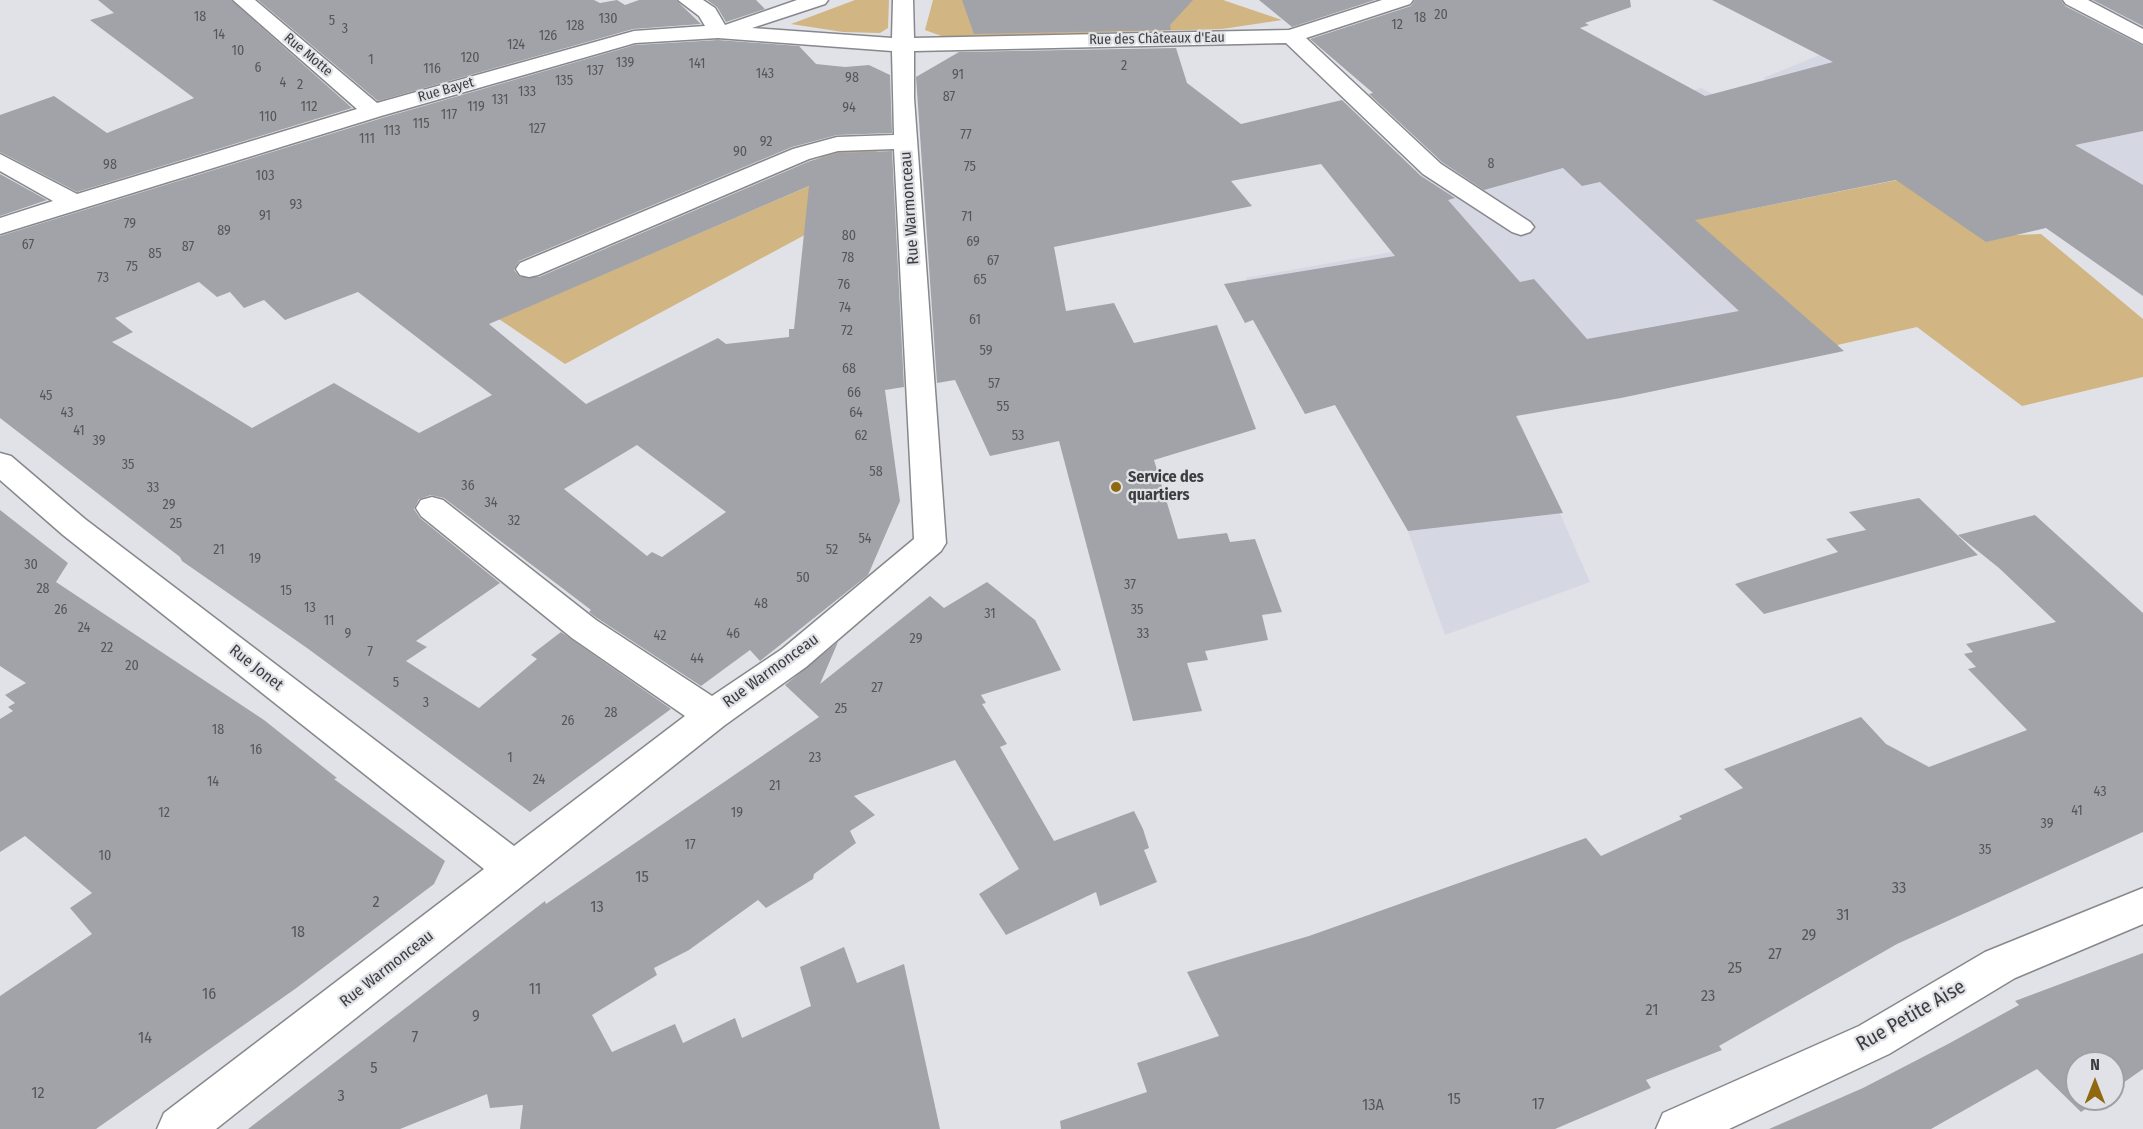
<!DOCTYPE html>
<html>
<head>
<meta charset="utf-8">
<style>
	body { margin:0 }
	#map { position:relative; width:2143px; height:1129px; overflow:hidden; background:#e1e2e7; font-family:"Fira Sans Condensed",sans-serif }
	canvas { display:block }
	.north { position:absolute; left:2065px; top:1051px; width:60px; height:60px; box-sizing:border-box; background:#e1e2e7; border:2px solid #9fa0a4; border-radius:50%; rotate:0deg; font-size:16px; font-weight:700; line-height:24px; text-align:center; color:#3d3d3f }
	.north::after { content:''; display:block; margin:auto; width:21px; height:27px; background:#90680f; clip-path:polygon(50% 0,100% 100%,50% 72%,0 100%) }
</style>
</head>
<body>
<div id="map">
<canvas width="2143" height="1129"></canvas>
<div class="north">N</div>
</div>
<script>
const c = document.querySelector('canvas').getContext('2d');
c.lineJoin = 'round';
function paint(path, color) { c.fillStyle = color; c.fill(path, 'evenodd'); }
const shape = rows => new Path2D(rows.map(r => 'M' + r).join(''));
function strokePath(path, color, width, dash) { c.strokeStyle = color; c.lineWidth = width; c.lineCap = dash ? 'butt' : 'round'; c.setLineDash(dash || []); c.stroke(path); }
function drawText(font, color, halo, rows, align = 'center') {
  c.font = font + ' "Fira Sans Condensed",sans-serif'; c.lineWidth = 4.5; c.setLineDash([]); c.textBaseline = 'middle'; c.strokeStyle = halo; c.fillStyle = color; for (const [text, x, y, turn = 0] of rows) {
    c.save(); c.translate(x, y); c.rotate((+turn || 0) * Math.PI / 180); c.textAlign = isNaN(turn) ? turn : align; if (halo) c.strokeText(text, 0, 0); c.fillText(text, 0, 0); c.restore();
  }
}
paint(shape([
	[1775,0,2143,0,2143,205,2012,157,1735,212,1595,130,1833,346,1517,415,1590,582,1445,635,1405,523,1275,294,1250,296,1246,278,1414,248,1415,164,1469,149,1540,136,1701,88,1729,102,1781,92,1763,78,1854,41]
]), '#d5d7e3');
paint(shape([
	[855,0,889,0,888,28,880,33,843,32,791,24],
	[933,0,1223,0,1282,20,1222,29,944,37,925,30],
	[1595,130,1735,212,1903,179,1990,236,2041,234,2143,319,2143,377,2022,406,1917,327,1833,346],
	[877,148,874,228,814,230,565,364,499,319,828,178,809,164,829,153]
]), '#d1b582');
paint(shape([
	[98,0,231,0,352,108,77,192,0,152,0,115,54,96,107,133,194,98,90,20,114,13],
	[258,0,594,0,600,3,617,0,625,5,639,0,676,0,701,24,633,29,378,101],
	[707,0,756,0,765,9,726,22,717,7],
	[962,0,1193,0,1170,25,1171,30,974,34],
	[1259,0,1375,0,1292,27],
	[1415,0,1630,0,1631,7,1585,23,1589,25,1580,28,1705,96,1833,62,1712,0,2061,0,2065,6,2143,46,2143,131,2075,145,2143,185,2143,296,2046,228,1986,242,1896,180,1695,220,1844,351,1621,398,1516,416,1563,513,1408,531,1335,405,1305,414,1253,320,1245,323,1224,284,1395,256,1321,164,1231,181,1252,206,1054,247,1066,311,1114,303,1134,343,1217,325,1256,429,1154,460,1178,539,1227,533,1230,542,1255,539,1282,612,1262,615,1268,640,1205,651,1208,660,1187,663,1202,711,1133,721,1059,441,990,456,955,380,937,383,916,77,959,52,1176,48,1187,83,1241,124,1342,100,1421,176,1455,198,1448,200,1520,282,1534,279,1587,339,1739,311,1600,182,1582,186,1563,168,1484,190,1442,162,1369,94,1373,93,1310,39,1411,6],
	[2093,0,2143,0,2143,26],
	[718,40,799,46,816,64,845,67,869,65,890,75,892,133,837,135,792,147,519,261,514,270,520,277,539,277,810,161,838,153,892,151,904,387,885,390,900,501,868,575,760,661,750,650,701,686,597,618,589,612,591,610,444,498,431,495,419,499,414,509,420,518,500,583,416,641,427,647,406,661,479,708,537,659,531,655,561,632,671,709,530,812,307,648,182,561,180,557,0,418,0,236,382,118,635,45],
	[809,186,794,329,789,329,789,337,726,344,718,338,586,404,489,324],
	[199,282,217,297,230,292,244,308,264,300,285,320,358,292,492,395,419,433,334,383,252,428,112,342,133,332,115,318],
	[637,445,726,512,662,557,652,552,647,556,564,489],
	[0,174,47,200,0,216],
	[1919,498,1978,555,1764,614,1735,584,1838,552,1826,539,1866,530,1849,512],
	[0,510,68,563,56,582,264,720,337,778,334,779,445,861,434,884,295,989,96,1129,0,1129,0,996,92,934,70,908,92,893,25,836,0,852,0,719,13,711,8,707,15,703,5,695,26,683,0,666],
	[2035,515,2143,613,2143,832,1897,944,1719,1046,1722,1050,1646,1080,1651,1088,1555,1129,1061,1129,1060,1121,1147,1092,1137,1063,1219,1036,1187,972,1309,936,1586,838,1601,856,1682,819,1679,816,1743,788,1724,769,1861,717,1886,744,1929,767,2027,730,1968,669,1976,667,1964,654,1973,652,1966,644,2056,622,1999,568,1958,535],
	[987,582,1035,620,1061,670,981,695,986,703,982,704,1007,744,1000,747,1054,841,1134,811,1143,829,1149,848,1144,850,1157,882,1100,906,1096,892,1006,935,979,894,1019,869,955,760,854,796,875,815,850,831,856,843,814,874,813,879,766,908,758,900,689,950,654,968,657,975,592,1015,612,1052,675,1024,683,1043,735,1018,742,1038,811,1006,800,967,844,947,857,983,904,964,940,1129,520,1129,523,1105,490,1108,487,1094,400,1129,248,1129,545,901,546,904,819,717,785,685,838,642,820,684,930,596,944,608],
	[2143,953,2143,1069,2113,1090,2113,1063,2077,1063,2077,1099,2100,1099,2081,1112,2037,1069,1931,1129,1769,1129,1863,1088,1948,1044,2019,1005,2015,1001]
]), '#a2a3a8');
const minor = shape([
	[233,0,255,0,377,103,634,31,705,26,699,16,678,0,703,0,715,8,725,25,797,0,828,0,825,4,752,28,892,38,893,0,913,0,914,38,1289,30,1382,0,1413,0,1410,4,1306,38,1441,164,1530,222,1534,227,1530,232,1521,235,1512,232,1423,174,1286,43,914,51,914,98,946,543,941,551,806,667,725,725,216,1129,157,1129,164,1113,484,869,63,535,0,480,0,453,11,456,85,519,514,846,685,716,572,638,421,516,416,508,421,500,432,497,443,500,596,620,712,696,782,649,914,539,894,149,838,151,809,159,538,275,529,277,520,275,516,269,520,263,793,149,837,137,894,135,892,51,718,38,635,43,381,116,0,234,0,218,53,201,0,171,0,154,77,194,357,109,233,0],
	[2063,0,2088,0,2143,29,2143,44,2066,4,2063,0],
	[2143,888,2143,924,2015,978,1889,1054,1729,1129,1656,1129,1663,1113,1859,1026,1985,952,2143,888]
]);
strokePath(minor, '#87888c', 3);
paint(minor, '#fff');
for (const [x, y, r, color] of [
	[1116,487,6,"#90680f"]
]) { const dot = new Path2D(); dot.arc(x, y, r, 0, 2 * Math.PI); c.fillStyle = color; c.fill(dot); strokePath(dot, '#e1e2e7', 2); }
drawText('14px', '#565659', null, [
	["20",1441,15],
	["18",200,17],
	["18",1420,18],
	["130",608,19],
	["5",332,21],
	["12",1397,25],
	["128",575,26],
	["3",345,29],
	["14",219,35],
	["126",548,36],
	["124",516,45],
	["10",238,51],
	["120",470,58],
	["1",371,60],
	["139",625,63],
	["141",697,64],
	["2",1124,66],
	["6",258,68],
	["116",432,69],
	["137",595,71],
	["143",765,74],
	["91",958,75],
	["98",852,78],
	["135",564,81],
	["4",283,83],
	["2",300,85],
	["133",527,92],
	["87",949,97],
	["131",500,100],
	["112",309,107],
	["119",476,107],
	["94",849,108],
	["117",449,115],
	["110",268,117],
	["115",421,124],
	["127",537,129],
	["113",392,131],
	["77",966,135],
	["111",367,139],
	["92",766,142],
	["90",740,152],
	["8",1491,164],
	["98",110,165],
	["75",970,167],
	["103",265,176],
	["93",296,205],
	["91",265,216],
	["71",967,217],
	["79",130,224],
	["89",224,231],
	["80",849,236],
	["69",973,242],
	["67",28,245],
	["87",188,247],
	["85",155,254],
	["78",848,258],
	["67",993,261],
	["75",132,267],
	["73",103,278],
	["65",980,280],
	["76",844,285],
	["74",845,308],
	["61",975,320],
	["72",847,331],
	["59",986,351],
	["68",849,369],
	["57",994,384],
	["66",854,393],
	["45",46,396],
	["55",1003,407],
	["43",67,413],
	["64",856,413],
	["41",79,431],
	["62",861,436],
	["53",1018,436],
	["39",99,441],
	["35",128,465],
	["58",876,472],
	["36",468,486],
	["33",153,488],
	["34",491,503],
	["29",169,505],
	["32",514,521],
	["25",176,524],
	["54",865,539],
	["21",219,550],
	["52",832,550],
	["19",255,559],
	["30",31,565],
	["50",803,578],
	["37",1130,585],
	["28",43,589],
	["15",286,591],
	["48",761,604],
	["13",310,608],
	["26",61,610],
	["35",1137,610],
	["31",990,614],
	["11",329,621],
	["24",84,628],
	["9",348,634],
	["46",733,634],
	["33",1143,634],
	["42",660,636],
	["29",916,639],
	["22",107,648],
	["7",370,652],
	["44",697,659],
	["20",132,666],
	["5",396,683],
	["27",877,688],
	["3",426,703],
	["25",841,709],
	["28",611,713],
	["26",568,721],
	["18",218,730],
	["16",256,750],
	["1",510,758],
	["23",815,758],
	["24",539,780],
	["14",213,782],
	["21",775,786],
	["43",2100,792],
	["41",2077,811],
	["12",164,813],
	["19",737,813],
	["39",2047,824],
	["17",690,845],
	["35",1985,850],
	["10",105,856]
]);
drawText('14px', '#3d3d3f', '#e1e2e7', [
	["Rue des Châteaux d'Eau",1157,39,-1],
	["Rue Motte",308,55,40],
	["Rue Bayet",446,90,-16]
]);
drawText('16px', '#3d3d3f', '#e1e2e7', [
	["Rue Warmonceau",910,208,-94],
	["Rue Jonet",256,668,38],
	["Rue Warmonceau",771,671,-36],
	["Rue Warmonceau",387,969,-38]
]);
drawText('bold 16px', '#3d3d3f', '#e1e2e7', [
	["Service des",1128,478],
	["quartiers",1128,496]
], 'left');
drawText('16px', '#565659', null, [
	["15",642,878],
	["33",1899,889],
	["2",376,903],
	["13",597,908],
	["31",1843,916],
	["18",298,933],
	["29",1809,936],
	["27",1775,955],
	["25",1735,969],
	["11",535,990],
	["16",209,995],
	["23",1708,997],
	["21",1652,1011],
	["9",476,1017],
	["7",415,1038],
	["14",145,1039],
	["5",374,1069],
	["12",38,1094],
	["3",341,1097],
	["15",1454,1100],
	["17",1538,1105],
	["13A",1373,1106]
]);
drawText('20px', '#3d3d3f', '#e1e2e7', [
	["Rue Petite Aise",1911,1016,-30]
]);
</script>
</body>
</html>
